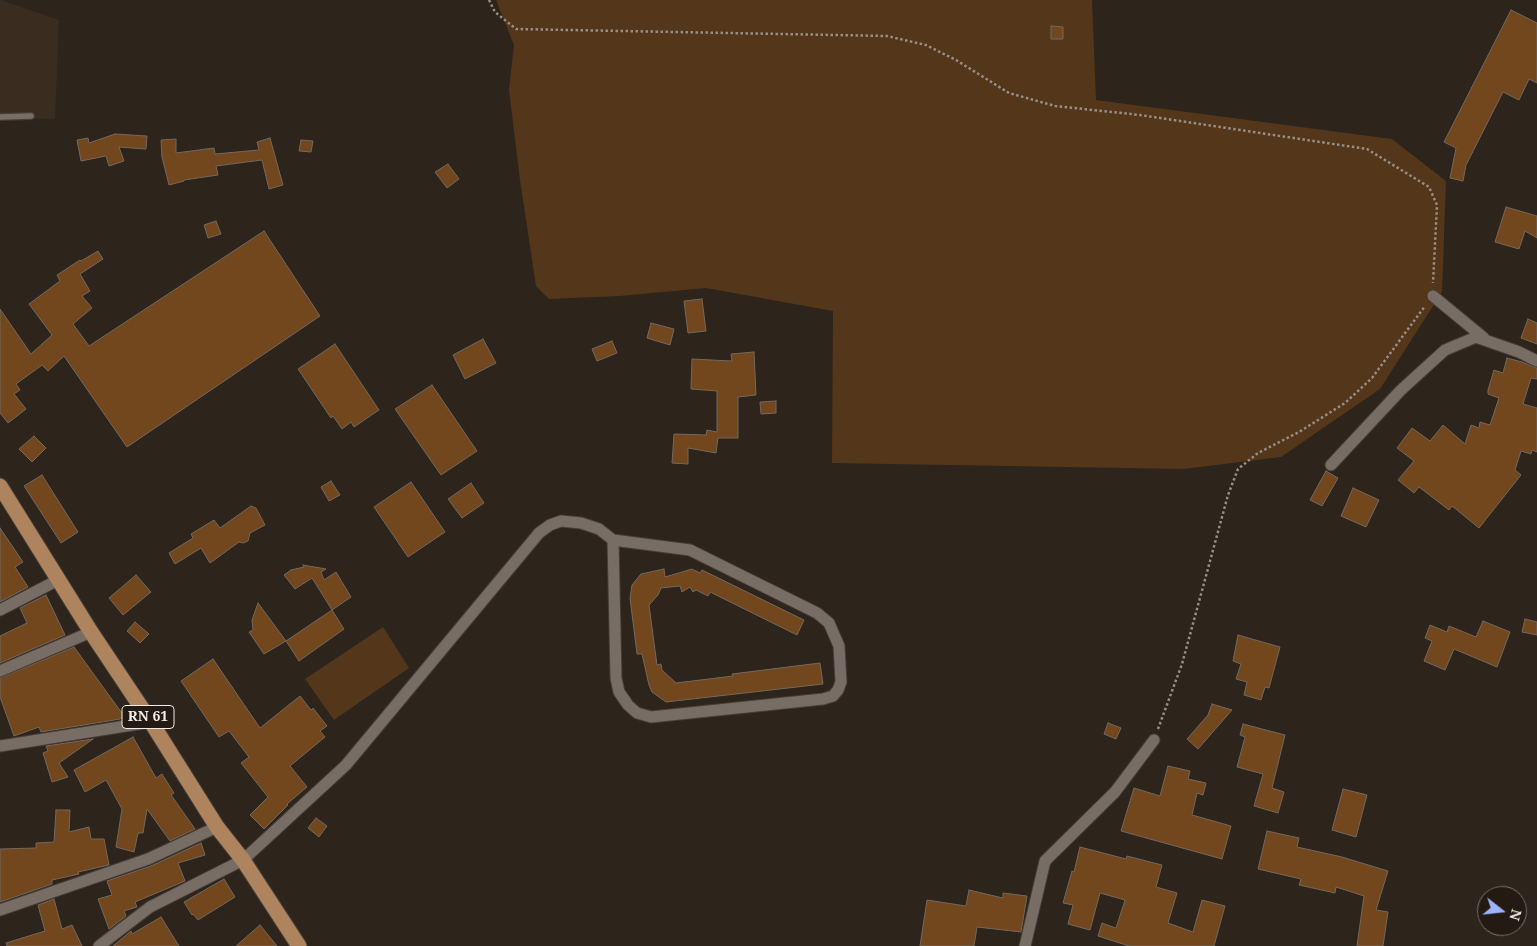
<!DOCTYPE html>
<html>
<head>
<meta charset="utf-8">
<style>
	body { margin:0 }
	#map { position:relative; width:1537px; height:946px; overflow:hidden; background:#2d241c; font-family:"Noto Serif",serif }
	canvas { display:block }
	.north { position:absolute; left:1477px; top:886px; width:50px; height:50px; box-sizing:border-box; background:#231a13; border:1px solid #766e68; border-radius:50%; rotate:106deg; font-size:14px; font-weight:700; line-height:20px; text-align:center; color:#f3ede7 }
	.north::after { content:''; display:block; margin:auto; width:18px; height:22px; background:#9fb3fd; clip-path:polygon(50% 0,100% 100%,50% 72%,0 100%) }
</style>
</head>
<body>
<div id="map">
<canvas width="1537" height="946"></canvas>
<div class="north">N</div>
</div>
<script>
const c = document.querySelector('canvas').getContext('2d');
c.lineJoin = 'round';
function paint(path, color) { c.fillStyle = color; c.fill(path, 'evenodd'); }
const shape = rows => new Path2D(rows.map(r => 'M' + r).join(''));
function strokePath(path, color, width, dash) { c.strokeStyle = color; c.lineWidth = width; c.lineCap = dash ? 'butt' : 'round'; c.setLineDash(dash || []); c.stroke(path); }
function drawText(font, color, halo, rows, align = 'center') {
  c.font = font + ' "Noto Serif",serif'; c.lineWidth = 4; c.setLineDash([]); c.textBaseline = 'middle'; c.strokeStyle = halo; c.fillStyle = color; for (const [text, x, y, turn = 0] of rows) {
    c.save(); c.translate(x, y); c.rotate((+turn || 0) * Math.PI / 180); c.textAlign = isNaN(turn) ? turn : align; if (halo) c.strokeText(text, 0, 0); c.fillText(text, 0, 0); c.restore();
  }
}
paint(shape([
	[0,0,59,20,55,119,0,118]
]), '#3a2c1f');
paint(shape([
	[496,0,1092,0,1096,100,1392,139,1446,181,1442,292,1380,389,1281,457,1183,469,832,463,833,311,706,288,620,296,549,299,536,286,520,180,509,90,514,45],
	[383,627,409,668,334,720,305,679]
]), '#54361a');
const building = shape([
	[1511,10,1537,23,1537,83,1529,79,1519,100,1503,92,1466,165,1463,181,1450,178,1456,148,1444,142,1511,10],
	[1051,26,1063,27,1063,39,1051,39,1051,26],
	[115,134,147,136,146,149,119,147,124,161,109,166,106,156,81,161,77,140,88,138,89,143,115,134],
	[270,138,283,185,269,189,262,160,216,166,218,175,184,180,184,181,169,185,162,157,161,140,176,139,176,153,214,148,215,154,259,150,257,142,270,138],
	[301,140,313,141,311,152,299,151,301,140],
	[448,164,459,179,447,188,435,172,448,164],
	[1506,207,1537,216,1537,238,1525,231,1519,249,1495,242,1506,207],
	[216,221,221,234,208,238,204,225,216,221],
	[264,231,320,316,127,447,64,356,48,371,42,365,16,384,20,390,14,394,26,409,8,423,0,413,0,309,31,354,52,335,29,304,60,281,57,275,80,260,81,261,98,251,103,259,80,274,90,291,82,296,92,308,73,324,89,346,264,231],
	[702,299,706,331,688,333,684,301,702,299],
	[1528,319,1537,323,1537,344,1521,338,1528,319],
	[651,323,674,329,670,345,647,338,651,323],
	[483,339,496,363,465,379,453,355,483,339],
	[612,341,617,353,597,361,592,349,612,341],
	[335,344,379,410,354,427,351,422,342,429,333,416,331,418,298,369,335,344],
	[754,352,756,395,738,397,738,438,718,438,716,453,688,448,688,464,672,463,674,434,706,435,707,430,717,432,717,391,691,389,692,359,732,361,731,354,754,352],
	[1507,358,1522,362,1537,368,1537,379,1531,378,1523,404,1537,408,1537,452,1532,450,1531,454,1521,451,1515,470,1521,475,1479,528,1452,506,1449,510,1419,487,1414,493,1398,480,1414,461,1397,448,1412,428,1430,441,1443,425,1465,444,1471,425,1479,428,1480,422,1490,425,1499,398,1488,394,1488,390,1494,370,1503,373,1507,358],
	[432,385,477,451,441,475,395,409,432,385],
	[776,401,776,413,761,414,760,402,776,401],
	[34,436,46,448,32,462,19,449,34,436],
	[1326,471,1338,478,1322,506,1310,500,1326,471],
	[42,475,78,532,61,543,24,486,42,475],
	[331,481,340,495,329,501,321,487,331,481],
	[411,482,445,532,408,557,374,507,411,482],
	[471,483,484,503,462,518,448,499,471,483],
	[1353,488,1379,500,1366,527,1341,516,1353,488],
	[251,506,256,508,265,525,250,533,248,541,243,543,239,542,210,563,201,548,175,564,169,553,193,538,191,534,214,520,220,528,251,506],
	[0,528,23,562,15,567,28,587,0,602,0,528],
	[303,565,326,569,321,572,324,580,336,572,351,597,332,610,312,578,295,589,284,575,291,570,304,567,303,565],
	[664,569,665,577,692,569,700,573,702,570,804,620,797,635,710,592,708,596,696,590,693,592,690,587,682,592,680,586,661,588,658,595,649,605,657,665,661,664,662,670,676,683,733,676,732,674,820,663,823,684,666,702,652,692,649,685,642,654,637,654,630,598,632,585,641,574,664,569],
	[136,575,151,592,123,615,109,598,136,575],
	[46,595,65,635,0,663,0,636,27,623,20,608,46,595],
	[258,603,286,641,264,654,249,632,253,630,252,620,258,603],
	[332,610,344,629,299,661,286,641,332,610],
	[1525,619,1537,622,1537,635,1522,632,1525,619],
	[1483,621,1510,632,1497,667,1454,649,1445,670,1424,661,1432,641,1425,638,1430,625,1447,632,1449,626,1476,637,1483,621],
	[135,622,149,634,140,643,127,631,135,622],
	[1238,635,1280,647,1269,688,1265,687,1261,700,1244,695,1247,682,1236,679,1241,664,1233,661,1238,635],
	[74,647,124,716,120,719,41,732,39,727,14,736,0,697,0,678,74,647],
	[213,659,260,728,300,696,311,710,313,708,327,726,320,731,325,737,290,766,307,787,287,804,288,805,264,829,250,815,268,797,241,763,249,757,229,731,219,737,181,681,213,659],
	[1212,704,1232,710,1198,749,1187,739,1208,715,1212,704],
	[1108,723,1121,728,1116,739,1104,734,1108,723],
	[1243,724,1285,735,1272,788,1284,792,1278,813,1254,806,1263,774,1237,767,1245,737,1240,735,1243,724],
	[133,737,156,778,162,774,174,793,171,795,195,829,170,841,147,809,143,833,138,833,134,852,116,847,122,809,106,780,85,792,74,770,133,737],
	[93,739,59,763,68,777,52,782,43,753,48,751,46,746,93,739],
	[1168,766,1190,771,1188,779,1206,783,1203,795,1197,793,1192,815,1231,826,1222,859,1121,831,1134,788,1160,796,1168,766],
	[1343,789,1367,795,1356,837,1332,830,1343,789],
	[56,810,70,810,69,832,89,827,91,839,104,839,109,865,78,872,79,874,52,880,52,884,0,902,0,849,36,848,36,843,54,842,56,810],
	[316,818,327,826,319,837,308,828,316,818],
	[1267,831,1299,838,1297,847,1342,857,1388,871,1376,910,1388,912,1383,946,1357,946,1364,896,1336,887,1335,893,1299,885,1301,879,1258,869,1267,831],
	[201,843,205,855,178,863,185,881,135,902,137,907,124,911,126,916,109,929,98,899,112,895,107,881,151,866,201,843],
	[1080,847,1126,859,1127,856,1162,865,1156,887,1177,893,1168,923,1193,932,1202,900,1225,906,1214,946,1129,946,1098,936,1102,923,1116,928,1125,900,1100,893,1090,930,1068,924,1073,905,1063,903,1072,871,1074,872,1080,847],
	[224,879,235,897,198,920,193,914,192,915,184,902,224,879],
	[969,890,1003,898,1003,893,1027,896,1021,932,977,927,974,946,920,946,927,900,966,906,969,890],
	[54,899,62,929,72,925,82,946,7,946,6,943,45,931,38,905,54,899],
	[161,917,179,946,113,946,131,931,132,934,161,917],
	[260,925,277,946,236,946,260,925]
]);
paint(building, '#73471d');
strokePath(building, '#73685f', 1);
const lane = shape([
	[0,117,31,116]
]);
const street = shape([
	[1433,296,1484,338],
	[1331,465,1401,390,1445,350,1476,337,1519,352,1537,361],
	[0,610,58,580],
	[0,671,91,632],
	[0,746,151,722],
	[0,910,148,859,217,827],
	[99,946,150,907,243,860,346,765,539,533,550,525,561,521,581,523,599,529,613,540,690,550,817,613,829,623,839,646,841,682,838,690,833,696,823,699,651,717,637,713,628,705,619,692,616,678,613,540],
	[1025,946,1045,861,1115,792,1154,740]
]);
const primary = shape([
	[0,486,91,632,151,722,217,827,243,860,299,946]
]);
strokePath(lane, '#463e38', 8);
strokePath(street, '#463e38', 13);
strokePath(primary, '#463e38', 17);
strokePath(shape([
	[489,0,495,12,516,29,887,36,926,45,956,60,1009,93,1055,106,1140,115,1367,149,1429,187,1437,205,1433,283],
	[1158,729,1182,664,1228,495,1238,469,1258,453,1299,432,1345,403,1372,378,1425,306]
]), '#968f88', 2.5, [2.5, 2.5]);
strokePath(lane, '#786d64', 5.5);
strokePath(street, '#786d64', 11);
strokePath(primary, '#ae845f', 15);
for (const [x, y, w] of [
	[148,717,52]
]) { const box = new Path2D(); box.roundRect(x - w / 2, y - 11.5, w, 23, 4); c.fillStyle = '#231a13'; c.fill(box); strokePath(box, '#f3ede7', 1); }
drawText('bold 14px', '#f3ede7', null, [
	["RN 61",148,717]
]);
</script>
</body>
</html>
